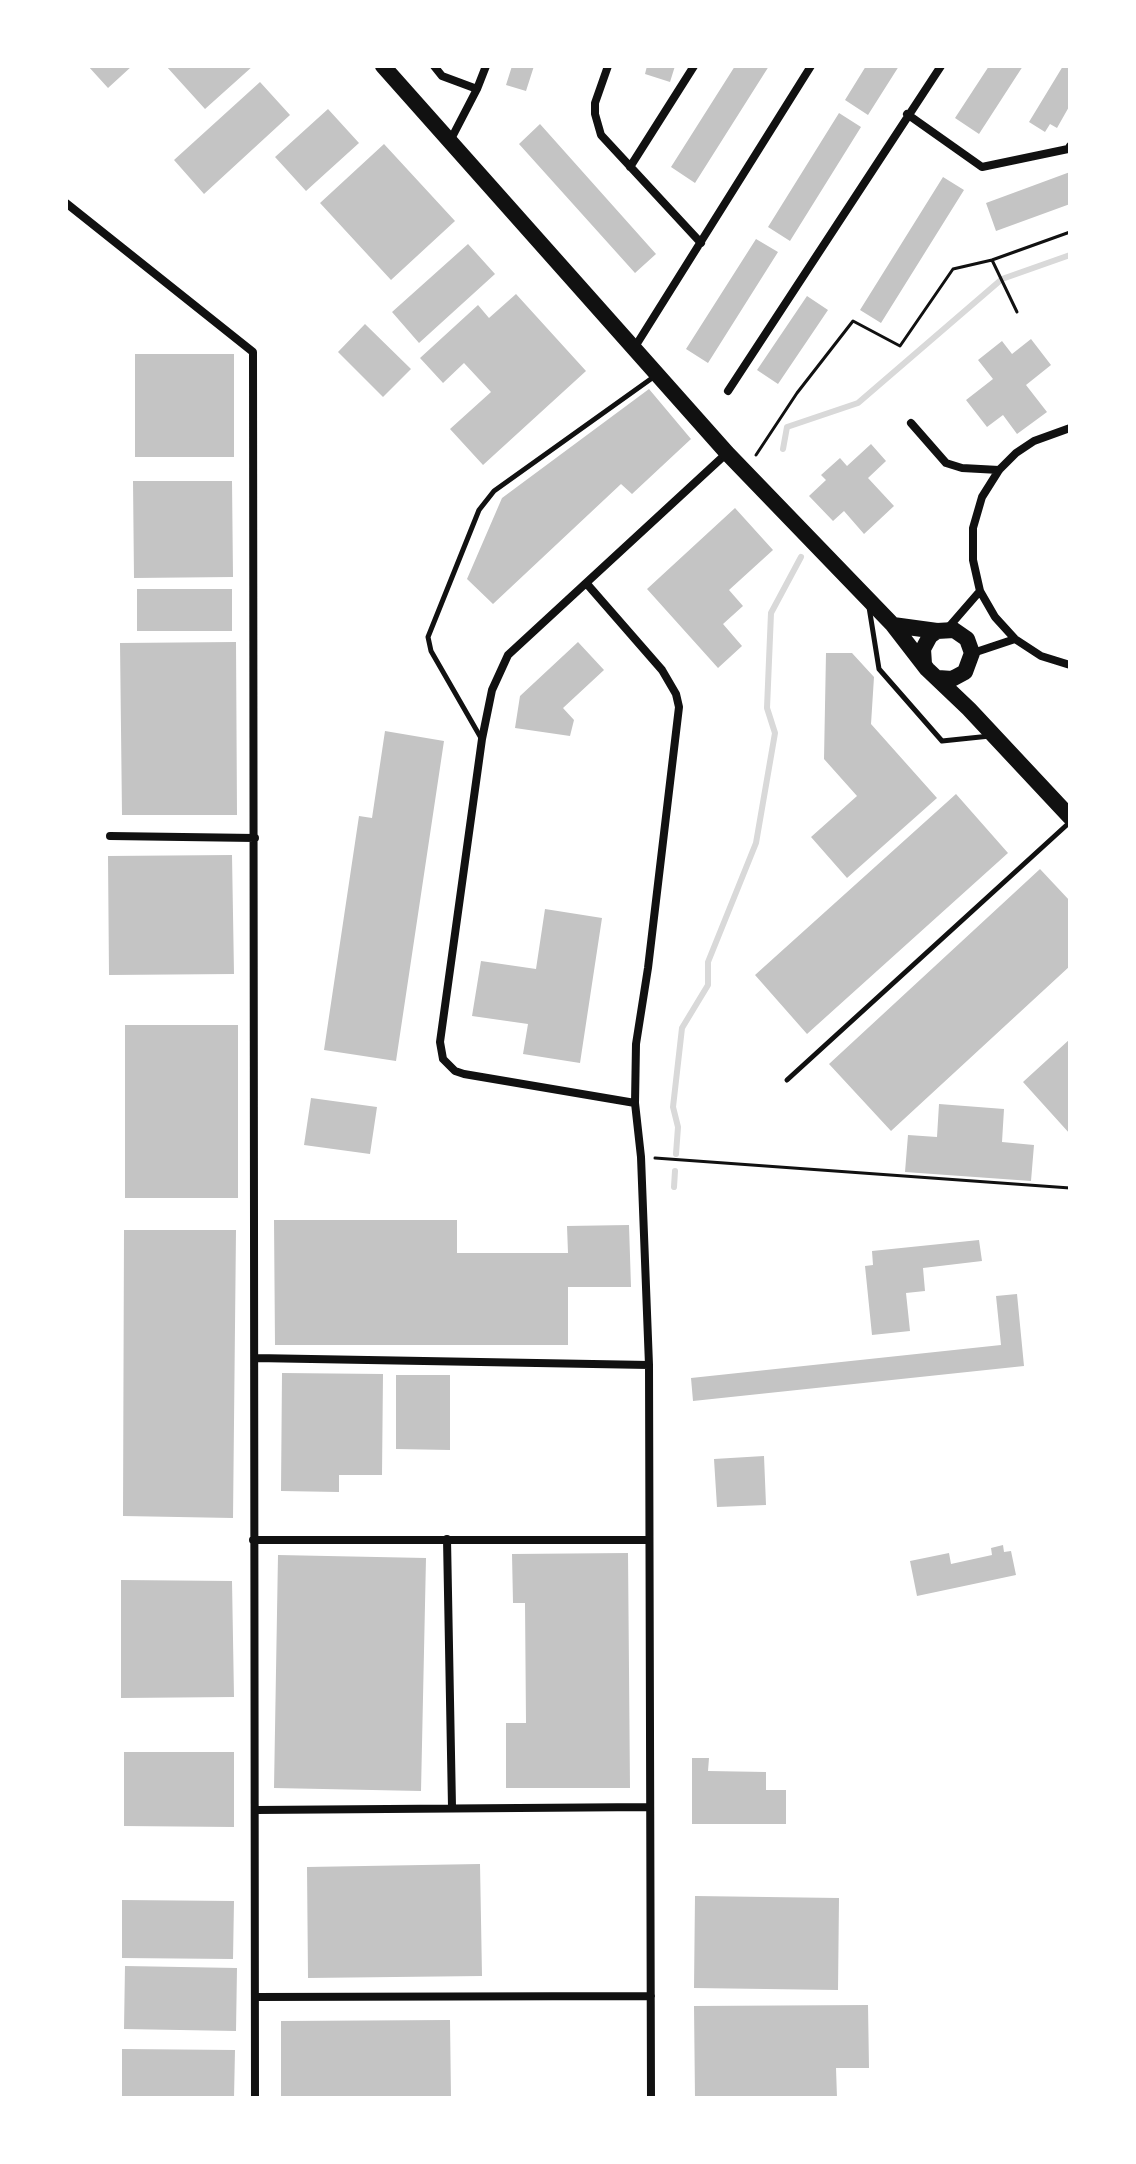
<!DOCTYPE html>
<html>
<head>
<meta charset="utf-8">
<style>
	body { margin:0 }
	#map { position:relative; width:1136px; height:2164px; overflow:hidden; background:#fff; font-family:"Titillium Web",sans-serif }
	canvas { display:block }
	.frame { position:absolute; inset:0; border:68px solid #fff; pointer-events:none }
</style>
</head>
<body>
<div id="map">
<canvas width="1136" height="2164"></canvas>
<div class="frame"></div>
</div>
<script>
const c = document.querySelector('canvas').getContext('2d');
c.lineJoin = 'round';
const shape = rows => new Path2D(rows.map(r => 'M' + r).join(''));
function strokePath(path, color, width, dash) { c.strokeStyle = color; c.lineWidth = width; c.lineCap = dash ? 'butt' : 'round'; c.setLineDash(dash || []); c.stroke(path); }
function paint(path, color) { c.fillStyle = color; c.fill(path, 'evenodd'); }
strokePath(shape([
	[783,449,787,427,858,403,1002,279,1070,255],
	[676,1154,678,1127,673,1107,682,1028,708,985,708,962,756,843,775,733,767,708,771,613,801,557],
	[674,1187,675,1171]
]), '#d9d9d9', 6);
paint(shape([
	[88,66,132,66,108,88],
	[166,66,253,66,205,109],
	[512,66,534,66,526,91,506,85],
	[647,66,675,66,670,82,645,74],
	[735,66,769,66,695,183,671,167],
	[866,66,899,66,868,115,845,100],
	[989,66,1023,66,979,134,955,118],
	[1063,66,1070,66,1070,105,1057,128,1050,124,1045,132,1029,122],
	[260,82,290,115,204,194,174,160],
	[328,109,359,143,306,191,275,157],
	[839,113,861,127,790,241,768,227],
	[540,124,656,254,635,273,519,144],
	[384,144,455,221,391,280,320,203],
	[1070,172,1070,204,996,231,986,203],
	[943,177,964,190,881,323,860,310],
	[756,239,778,252,708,363,686,349],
	[468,244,495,274,419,343,392,312],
	[516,294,586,371,483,465,450,429,491,392,464,363,443,383,420,358,478,305,489,318],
	[807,296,828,310,778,384,757,370],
	[365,324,411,369,383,397,338,352],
	[1031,339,1051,365,1026,385,1047,412,1017,434,1003,415,987,427,966,400,993,379,978,360,1002,341,1012,354],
	[135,354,234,354,234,457,135,457],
	[649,389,691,439,632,494,621,484,493,604,467,579,502,498],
	[871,444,886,461,868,478,894,506,864,534,844,511,833,521,809,496,826,480,821,475,840,458,847,466],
	[133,481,232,481,233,577,134,578],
	[735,508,773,550,729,590,743,606,723,624,742,646,718,668,647,589],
	[137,589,232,589,232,631,137,631],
	[236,642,237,815,122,815,120,643],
	[578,642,604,670,563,708,574,720,570,736,515,728,520,696],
	[826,653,852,653,874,677,871,724,937,798,847,878,811,837,857,796,824,759],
	[385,731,444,741,396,1061,324,1050,359,816,372,818],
	[956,794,1008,853,807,1034,755,975],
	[232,855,234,974,109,975,108,856],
	[1040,869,1070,901,1070,966,891,1131,829,1064],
	[545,909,602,918,580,1063,523,1054,528,1024,472,1016,481,961,536,969],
	[125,1025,238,1025,238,1198,125,1198],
	[1070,1039,1070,1134,1023,1082],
	[311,1098,377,1107,370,1154,304,1145],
	[939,1104,1004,1109,1002,1142,1034,1145,1031,1181,905,1172,908,1135,937,1137],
	[274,1220,457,1220,457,1253,568,1253,567,1226,629,1225,631,1287,568,1287,568,1345,275,1345],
	[124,1230,236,1230,233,1518,123,1516],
	[979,1240,982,1261,923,1268,925,1291,906,1293,910,1331,872,1335,865,1266,873,1265,872,1251],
	[1017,1294,1024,1366,693,1401,691,1378,1001,1345,996,1296],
	[282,1373,383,1374,382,1475,339,1475,339,1492,281,1491],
	[396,1375,450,1375,450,1450,396,1449],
	[764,1456,766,1505,717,1507,714,1459],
	[1003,1545,1004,1552,1011,1551,1016,1575,917,1596,910,1561,949,1553,951,1564,992,1555,991,1548],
	[628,1553,630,1788,506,1788,506,1723,526,1723,525,1603,513,1603,512,1554],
	[278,1555,426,1558,421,1791,274,1788],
	[121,1580,232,1581,234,1697,121,1698],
	[124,1752,234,1752,234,1827,124,1826],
	[692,1758,709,1758,708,1771,766,1772,766,1790,786,1790,786,1824,692,1824],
	[480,1864,482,1976,308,1978,307,1867],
	[695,1896,839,1898,838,1990,694,1988],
	[122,1900,234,1901,233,1959,122,1958],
	[125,1966,237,1968,236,2031,124,2029],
	[868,2005,869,2068,836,2068,837,2098,695,2098,694,2006],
	[450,2020,451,2098,281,2098,281,2021],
	[122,2049,235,2050,234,2098,122,2098]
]), '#c4c4c4');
strokePath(shape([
	[1017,312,992,260,1070,232],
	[756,455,797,393,853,321,900,346,953,269,992,260],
	[655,1158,1070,1188]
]), '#111', 3);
strokePath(shape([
	[869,607,879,669,942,741,990,736],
	[481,738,431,651,428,637,479,510,494,491,655,376],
	[787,1080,1070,822]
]), '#111', 5);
strokePath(shape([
	[434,66,442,76,477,89],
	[608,66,595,103,595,114,601,135,701,243],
	[907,114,982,167,1068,149,1070,146],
	[450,141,477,89,486,66],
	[630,167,694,66],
	[66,203,253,352,255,2098],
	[633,350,811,66],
	[728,391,941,66],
	[911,423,946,463,962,468,999,470],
	[1070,428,1034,441,1016,453,999,470,982,497,973,528,973,560,980,591,995,617,1015,639,1041,656,1070,665],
	[587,584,662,670,676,694,679,707,648,968,636,1044,635,1103,641,1157,649,1365,651,2098],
	[947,629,980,591],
	[973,653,1015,639],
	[110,836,255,838],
	[635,1103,464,1074,455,1071,443,1059,440,1042,482,739,492,690,508,655,727,453],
	[255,1358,649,1365],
	[447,1539,452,1807],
	[253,1540,649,1540],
	[256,1810,650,1807],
	[256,1997,651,1996]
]), '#111', 8);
strokePath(shape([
	[383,66,727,453,893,625,927,669,969,709,1070,817],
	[893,625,937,631],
	[924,664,923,649,930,636,937,631,954,630,967,639,972,653,965,672,952,679,938,678]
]), '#111', 16);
</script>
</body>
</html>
